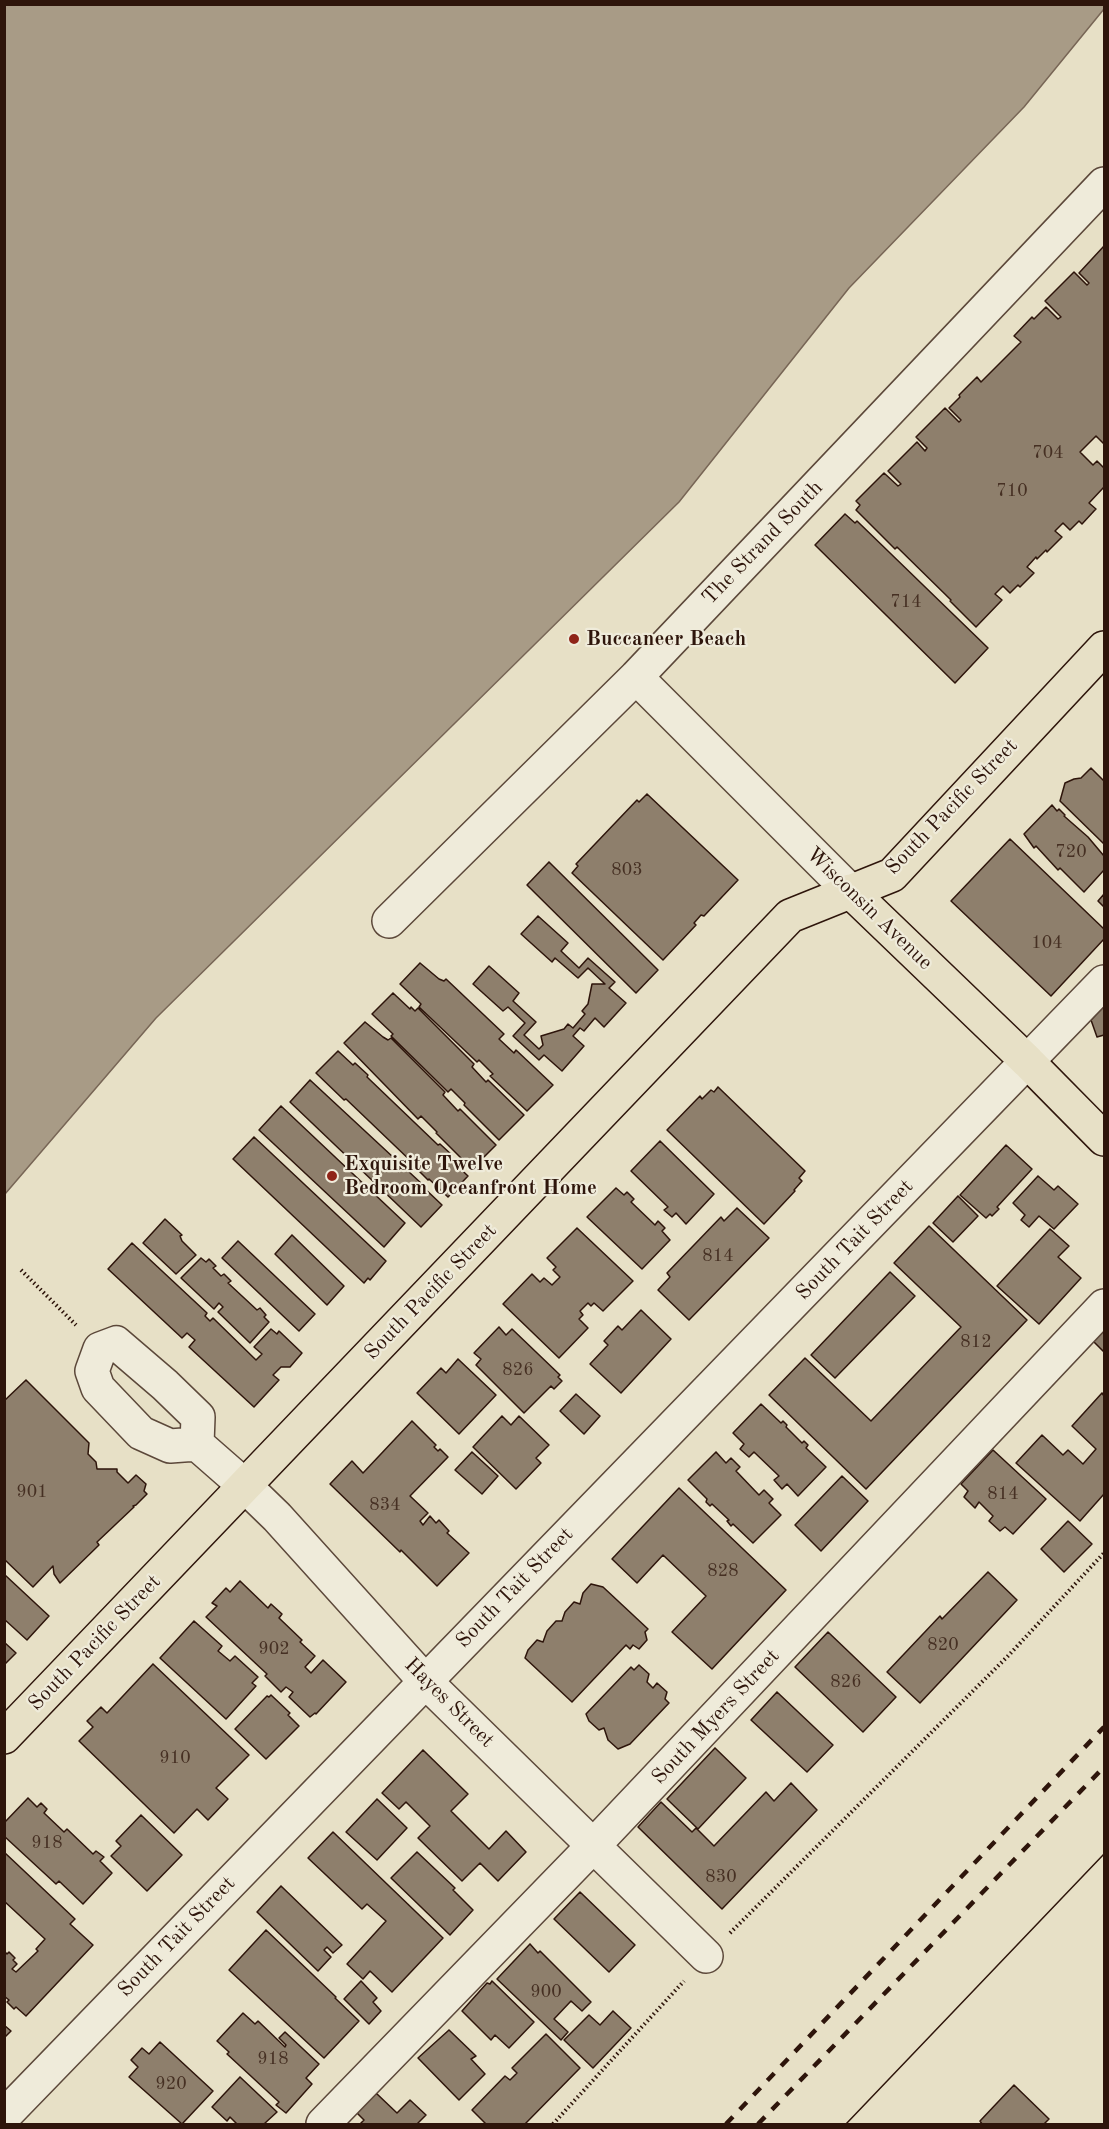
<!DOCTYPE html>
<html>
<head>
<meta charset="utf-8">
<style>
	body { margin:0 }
	#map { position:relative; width:1109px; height:2129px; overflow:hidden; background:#e7e0c6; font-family:"Old Standard TT",serif }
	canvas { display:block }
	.frame { position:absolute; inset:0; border:6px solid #2e150b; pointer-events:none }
</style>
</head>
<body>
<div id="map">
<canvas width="1109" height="2129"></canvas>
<div class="frame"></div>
</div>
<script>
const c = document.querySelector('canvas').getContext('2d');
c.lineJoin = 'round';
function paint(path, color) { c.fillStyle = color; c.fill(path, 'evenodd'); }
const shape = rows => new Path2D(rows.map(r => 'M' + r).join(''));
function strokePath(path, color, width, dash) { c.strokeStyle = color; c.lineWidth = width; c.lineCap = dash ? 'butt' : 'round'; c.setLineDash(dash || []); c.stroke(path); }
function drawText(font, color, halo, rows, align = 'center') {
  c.font = font + ' "Old Standard TT",serif'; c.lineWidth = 4.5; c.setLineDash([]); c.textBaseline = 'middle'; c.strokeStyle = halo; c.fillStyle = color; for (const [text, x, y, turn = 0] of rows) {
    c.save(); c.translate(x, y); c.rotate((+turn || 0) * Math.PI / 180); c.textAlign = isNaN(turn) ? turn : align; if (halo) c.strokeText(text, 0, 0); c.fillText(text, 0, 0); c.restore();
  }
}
const water = shape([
	[5,4,1104,4,1104,9,1024,107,849,288,679,502,156,1018,5,1194,5,4]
]);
paint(water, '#a89b86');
strokePath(water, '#776555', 1.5);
const building = shape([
	[1104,246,1104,444,1096,436,1080,452,1093,465,1097,461,1104,468,1104,487,1089,503,1096,509,1094,511,1082,524,1079,521,1070,530,1063,523,1055,531,1062,537,1047,552,1046,550,1037,559,1036,557,1027,567,1034,573,1020,587,1018,585,1010,593,1003,586,995,594,1002,600,976,627,950,601,951,600,897,547,895,549,856,510,860,505,856,501,884,473,898,486,901,484,888,471,917,442,925,451,927,448,916,437,945,408,959,422,961,420,949,408,960,397,959,395,977,377,981,382,1021,342,1014,336,1032,317,1034,319,1046,307,1058,319,1061,317,1045,301,1074,272,1087,285,1089,283,1079,273,1104,246],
	[845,514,855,523,857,521,988,648,955,683,815,545,845,514],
	[1091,768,1104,781,1104,844,1060,801,1065,783,1074,779,1081,778,1091,768],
	[647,794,738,880,704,916,701,915,694,923,696,925,663,960,572,873,578,866,576,864,637,800,639,802,647,794],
	[1052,805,1057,811,1059,809,1065,815,1064,816,1088,837,1104,856,1104,870,1084,892,1060,868,1058,870,1036,846,1034,848,1024,834,1052,805],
	[1010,839,1104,929,1104,939,1051,996,951,901,1010,839],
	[549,862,658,970,636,993,527,885,549,862],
	[1104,894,1104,907,1098,901,1104,894],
	[538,916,568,943,561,951,579,968,588,958,615,982,609,988,626,1003,604,1027,595,1018,584,1031,580,1028,573,1036,584,1046,562,1071,544,1055,539,1060,513,1036,525,1023,508,1007,503,1011,473,984,489,966,519,993,513,1001,536,1022,524,1035,539,1049,543,1045,541,1036,564,1029,568,1024,573,1028,585,1014,582,1011,588,1004,592,984,605,984,588,968,578,978,555,958,552,962,521,934,538,916],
	[420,963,439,979,444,981,446,979,504,1034,499,1039,514,1053,516,1050,553,1085,527,1111,490,1076,493,1074,479,1060,477,1062,419,1007,421,1004,400,984,420,963],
	[393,993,410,1009,411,1007,415,1011,418,1008,474,1064,472,1067,486,1082,488,1080,524,1115,499,1140,464,1105,465,1103,451,1089,448,1092,391,1036,393,1034,372,1014,393,993],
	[1104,1005,1104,1035,1097,1037,1091,1020,1104,1005],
	[365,1022,383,1037,388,1040,391,1038,445,1092,443,1095,458,1111,460,1109,496,1145,472,1169,436,1133,437,1132,421,1116,418,1119,344,1043,365,1022],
	[338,1051,353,1065,355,1063,368,1075,367,1077,438,1145,440,1144,452,1155,449,1158,468,1176,448,1197,429,1179,428,1180,415,1167,416,1166,346,1099,344,1100,316,1073,338,1051],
	[310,1080,422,1184,421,1185,442,1205,421,1227,290,1102,310,1080],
	[718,1087,805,1171,799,1178,802,1181,794,1190,795,1191,764,1224,667,1130,700,1096,702,1099,711,1090,714,1092,718,1087],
	[281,1106,405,1223,384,1247,259,1130,281,1106],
	[254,1137,386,1261,370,1280,368,1278,364,1283,233,1159,254,1137],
	[660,1141,714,1194,686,1224,676,1213,672,1217,664,1210,668,1207,631,1171,660,1141],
	[1006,1145,1032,1169,997,1207,999,1209,992,1216,990,1214,986,1218,960,1195,1006,1145],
	[1038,1176,1054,1190,1058,1186,1078,1204,1054,1229,1039,1216,1029,1227,1021,1220,1025,1215,1013,1203,1038,1176],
	[616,1188,624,1195,627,1192,634,1199,631,1202,655,1225,658,1221,665,1228,662,1231,670,1240,642,1269,587,1217,616,1188],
	[958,1196,978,1216,953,1242,933,1223,958,1196],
	[737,1208,769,1238,689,1320,658,1290,670,1277,667,1273,721,1217,724,1221,737,1208],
	[165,1219,182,1235,180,1236,182,1241,196,1255,176,1274,143,1243,165,1219],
	[929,1226,1027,1320,866,1489,769,1395,805,1358,871,1421,961,1327,894,1263,929,1226],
	[577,1228,633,1281,603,1311,594,1303,591,1306,588,1303,580,1311,583,1315,579,1319,588,1328,559,1358,503,1304,532,1274,540,1282,544,1278,552,1285,560,1277,553,1270,556,1267,547,1258,577,1228],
	[1050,1229,1069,1246,1058,1257,1081,1278,1039,1324,997,1286,1050,1229],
	[292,1235,344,1286,327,1305,275,1254,292,1235],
	[238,1241,315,1314,299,1331,222,1258,238,1241],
	[132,1243,207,1313,205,1316,210,1321,213,1318,256,1360,262,1354,254,1347,271,1329,277,1334,279,1331,302,1353,290,1367,281,1367,273,1375,279,1380,254,1407,189,1347,195,1340,187,1333,182,1338,108,1269,132,1243],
	[201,1258,206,1262,209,1259,216,1266,213,1268,221,1276,224,1274,231,1281,228,1283,257,1310,260,1308,266,1315,264,1317,269,1322,250,1343,218,1312,223,1307,219,1303,214,1309,181,1278,201,1258],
	[890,1272,915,1296,835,1378,811,1355,890,1272],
	[641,1310,671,1339,621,1393,590,1364,608,1345,604,1341,618,1326,622,1330,641,1310],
	[1104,1326,1104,1352,1092,1340,1104,1326],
	[499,1327,506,1335,512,1329,560,1375,558,1377,562,1381,554,1389,551,1386,524,1413,476,1365,481,1359,474,1353,499,1327],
	[458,1359,496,1395,459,1434,417,1393,441,1368,446,1373,458,1359],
	[26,1380,89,1443,88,1454,96,1462,97,1469,117,1469,117,1472,128,1483,136,1475,146,1484,144,1491,147,1494,136,1505,133,1506,134,1507,97,1542,99,1545,60,1583,54,1574,53,1566,33,1587,4,1559,4,1401,26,1380],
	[1102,1393,1104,1396,1104,1494,1080,1521,1016,1463,1042,1435,1063,1455,1068,1450,1083,1464,1096,1449,1072,1426,1102,1393],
	[576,1394,600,1416,584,1434,560,1411,576,1394],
	[761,1404,781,1423,783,1421,787,1425,786,1427,802,1443,804,1441,808,1445,806,1448,826,1467,798,1496,787,1484,782,1489,774,1480,779,1476,754,1452,749,1457,740,1449,744,1444,733,1433,761,1404],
	[502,1416,511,1425,519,1416,549,1445,536,1458,541,1463,516,1489,473,1447,502,1416],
	[412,1421,436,1445,434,1447,438,1451,440,1449,448,1457,410,1496,428,1513,420,1521,423,1525,430,1516,436,1523,439,1520,449,1531,447,1533,469,1553,437,1586,401,1550,400,1552,330,1484,352,1461,363,1473,412,1421],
	[993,1450,1046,1499,1013,1534,1005,1527,1000,1531,989,1521,993,1516,979,1502,975,1508,964,1497,968,1491,961,1484,993,1450],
	[472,1452,498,1476,482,1494,455,1470,472,1452],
	[716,1452,726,1463,731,1458,740,1467,736,1471,759,1495,764,1490,773,1499,769,1503,781,1515,753,1543,733,1524,731,1526,727,1521,729,1520,712,1504,710,1506,706,1502,707,1499,688,1480,716,1452],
	[842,1476,868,1501,821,1551,795,1525,842,1476],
	[679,1488,786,1590,712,1669,672,1632,706,1596,663,1555,637,1583,612,1559,679,1488],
	[1068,1521,1092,1544,1064,1572,1041,1549,1068,1521],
	[988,1572,1017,1600,920,1703,887,1672,940,1616,942,1619,988,1572],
	[5,1575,49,1616,27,1640,4,1619,5,1575],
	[240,1581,268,1608,271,1604,282,1614,279,1618,302,1640,300,1642,315,1656,305,1667,311,1673,323,1660,346,1682,316,1714,315,1713,310,1717,289,1697,293,1692,286,1687,281,1692,265,1676,267,1674,206,1617,217,1606,212,1603,226,1588,230,1592,240,1581],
	[591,1584,603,1587,648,1629,645,1632,647,1640,639,1649,633,1645,630,1649,626,1645,572,1702,525,1658,528,1650,537,1640,543,1642,547,1631,556,1621,562,1621,565,1612,574,1602,580,1604,583,1593,591,1584],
	[194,1621,222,1646,218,1651,230,1661,235,1656,258,1677,252,1683,256,1686,226,1719,160,1658,194,1621],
	[828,1632,896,1697,863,1732,795,1667,828,1632],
	[4,1642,16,1653,4,1665,4,1642],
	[153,1664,249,1755,216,1788,228,1799,208,1820,197,1809,174,1833,79,1741,93,1727,87,1721,101,1707,107,1713,153,1664],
	[639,1665,649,1674,647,1682,653,1688,657,1683,667,1692,665,1699,669,1703,630,1744,618,1749,608,1740,604,1728,599,1730,589,1721,586,1714,631,1667,634,1670,639,1665],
	[777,1692,833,1745,807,1772,751,1720,777,1692],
	[271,1695,290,1713,288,1715,299,1726,266,1759,235,1729,267,1696,269,1697,271,1695],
	[715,1748,746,1778,698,1829,667,1799,715,1748],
	[423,1750,468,1794,451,1811,489,1849,506,1831,526,1852,498,1881,480,1863,462,1881,418,1838,430,1826,406,1802,399,1809,382,1793,423,1750],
	[791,1783,817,1810,722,1909,638,1827,661,1802,692,1832,696,1828,714,1846,766,1792,774,1801,791,1783],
	[28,1798,37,1807,41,1803,47,1809,44,1813,64,1832,67,1829,93,1854,96,1851,104,1857,100,1861,112,1873,83,1904,59,1881,56,1884,4,1836,4,1823,28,1798],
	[377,1799,407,1828,377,1860,346,1832,377,1799],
	[141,1815,182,1855,147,1891,111,1856,121,1846,116,1841,141,1815],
	[333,1832,443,1938,392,1992,370,1971,363,1979,347,1964,386,1921,367,1904,362,1909,308,1858,333,1832],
	[4,1852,75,1919,70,1924,93,1945,26,2016,16,2007,14,2009,7,2002,9,2000,4,1996,4,1951,7,1954,9,1952,15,1958,13,1960,17,1964,12,1969,16,1972,38,1951,36,1949,45,1939,4,1901,4,1852],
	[417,1852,455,1888,453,1890,473,1910,450,1935,391,1878,417,1852],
	[281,1886,342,1945,333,1953,327,1947,324,1950,331,1957,318,1971,257,1912,281,1886],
	[580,1892,635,1945,609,1972,554,1919,580,1892],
	[266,1930,336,1997,335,1998,359,2021,324,2058,229,1970,266,1930],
	[530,1944,538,1953,540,1951,591,2002,582,2011,571,2001,554,2019,568,2032,561,2040,497,1979,530,1944],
	[361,1981,377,1998,373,2002,381,2011,369,2024,344,1999,361,1981],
	[492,1981,534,2022,509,2048,495,2035,491,2040,462,2011,487,1983,490,1984,492,1981],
	[613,2011,631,2028,593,2068,564,2040,589,2015,600,2025,613,2011],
	[243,2013,255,2024,258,2021,285,2047,286,2045,279,2038,285,2032,319,2064,306,2078,312,2084,286,2113,276,2105,279,2102,227,2054,229,2052,217,2041,243,2013],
	[4,2025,11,2031,4,2038,4,2025],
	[449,2030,476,2056,471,2059,485,2074,459,2100,418,2058,449,2030],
	[546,2034,580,2068,525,2124,486,2124,472,2110,505,2076,510,2080,517,2073,512,2068,546,2034],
	[160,2042,213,2091,182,2124,129,2077,138,2067,131,2060,142,2048,149,2054,160,2042],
	[240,2077,277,2112,264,2124,237,2124,230,2117,227,2121,212,2107,240,2077],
	[1014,2085,1049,2119,1044,2124,982,2124,980,2121,1014,2085],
	[376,2093,397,2113,410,2100,426,2115,417,2124,360,2124,364,2120,357,2113,376,2093]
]);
paint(building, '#8e7f6c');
strokePath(building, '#2e150b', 1.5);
const minor = shape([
	[636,677,850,891],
	[389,921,636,677,1104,184],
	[197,1444,198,1417,165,1385,116,1343,100,1349,92,1371,98,1388,141,1433,170,1446,197,1444,245,1486,277,1517,425,1681,706,1956],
	[4,2116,1104,982],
	[323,2124,594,1845,1104,1306]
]);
const major = shape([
	[850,891,1028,1062,1104,1139],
	[4,1737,790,916,892,875,1104,648]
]);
strokePath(minor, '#5c483a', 36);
strokePath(major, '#2e150b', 36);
strokePath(shape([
	[21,1270,76,1325],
	[730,1933,1008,1656,1104,1553],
	[553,2124,684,1981]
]), '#2e150b', 4, [1.5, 3]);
strokePath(minor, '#efebda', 33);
strokePath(major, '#e7e0c6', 33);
strokePath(shape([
	[846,2124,1104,1854]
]), '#2e150b', 1.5);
strokePath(shape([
	[726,2124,1104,1727],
	[758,2124,1104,1767]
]), '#2e150b', 4.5, [10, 10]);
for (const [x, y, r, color] of [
	[574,639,6,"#8f2418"],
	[332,1176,6,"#8f2418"]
]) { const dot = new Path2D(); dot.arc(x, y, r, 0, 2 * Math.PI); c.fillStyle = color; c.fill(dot); strokePath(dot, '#efebda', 2); }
drawText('18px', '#463023', null, [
	["704",1048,453],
	["710",1012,491],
	["714",906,602],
	["720",1071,852],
	["803",627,870],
	["104",1047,943],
	["814",718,1256],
	["812",976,1342],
	["826",518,1370],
	["901",32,1492],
	["814",1003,1494],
	["834",385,1505],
	["828",723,1571],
	["820",943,1645],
	["902",274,1649],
	["826",846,1682],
	["910",175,1758],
	["918",47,1843],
	["830",721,1877],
	["900",546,1992],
	["918",273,2059],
	["920",171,2084]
]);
drawText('21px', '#2e150b', '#efebda', [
	["The Strand South",763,543,-46],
	["South Pacific Street",952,807,-46],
	["Wisconsin Avenue",869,909,44],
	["South Tait Street",855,1240,-46],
	["South Pacific Street",431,1292,-46],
	["South Tait Street",515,1588,-46],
	["South Pacific Street",95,1643,-46],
	["Hayes Street",449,1703,45],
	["South Myers Street",716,1717,-47],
	["South Tait Street",177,1937,-46]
]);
drawText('bold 21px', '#2e150b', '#efebda', [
	["Buccaneer Beach",586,639],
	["Exquisite Twelve",344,1164],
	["Bedroom Oceanfront Home",344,1188]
], 'left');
</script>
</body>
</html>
